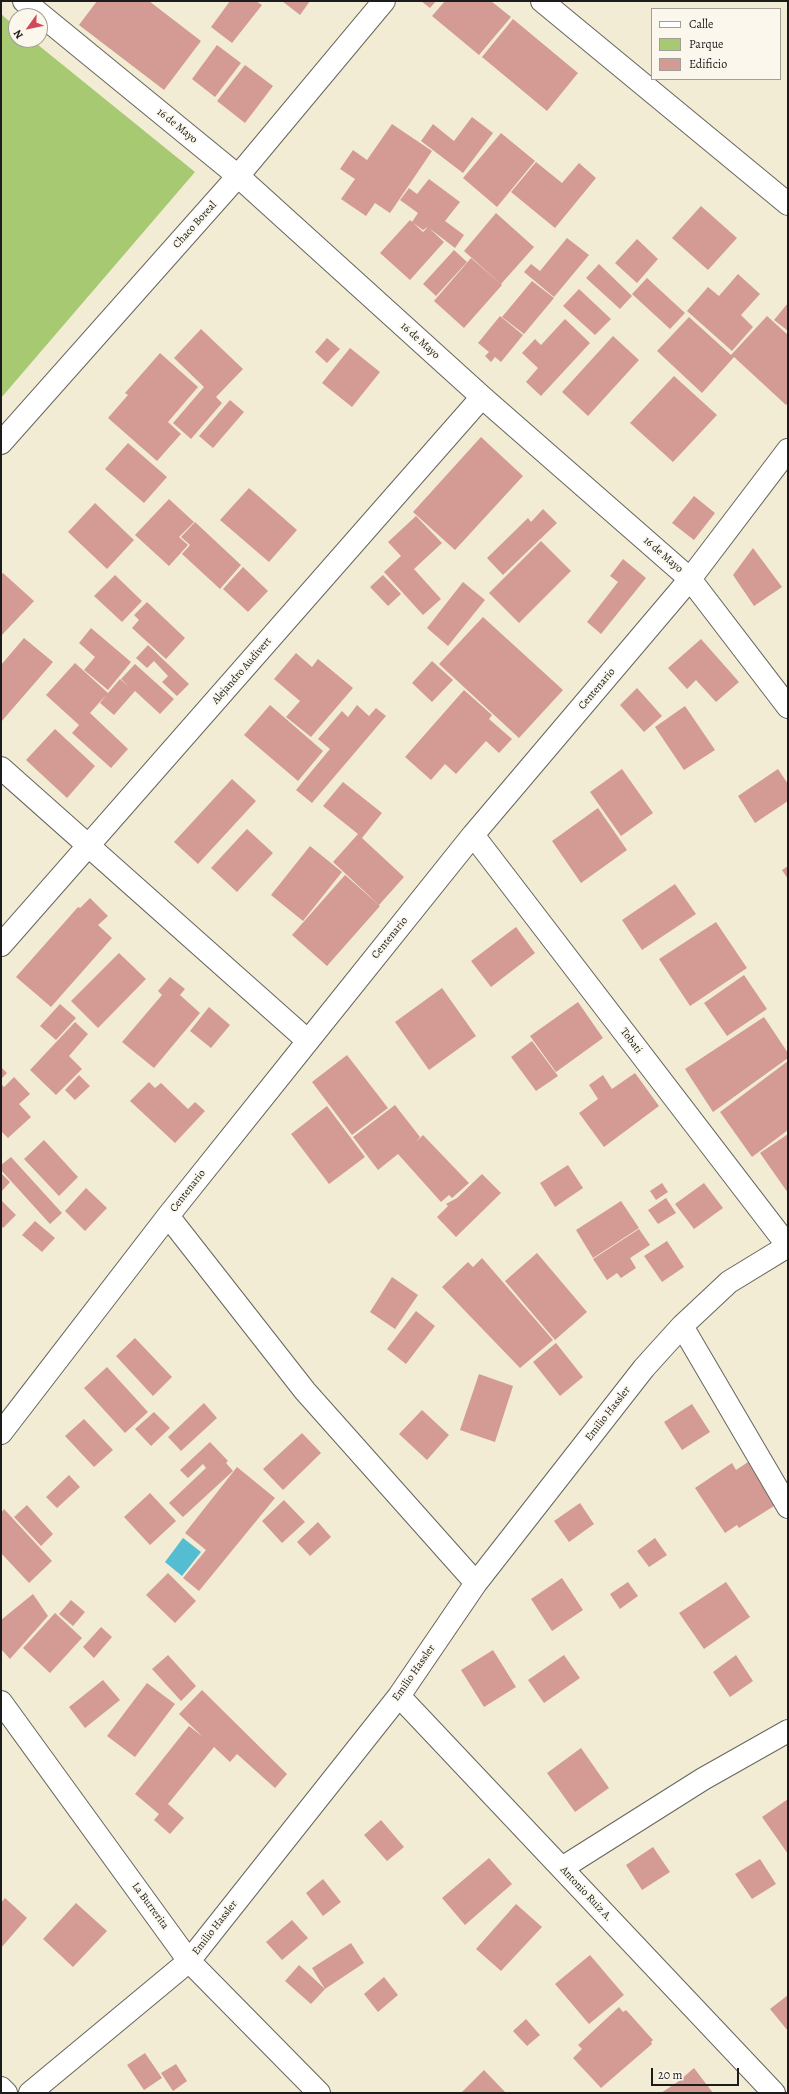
<!DOCTYPE html>
<html>
<head>
<meta charset="utf-8">
<style>
	body { margin:0 }
	#map { position:relative; width:789px; height:2094px; overflow:hidden; background:#f2ecd5; font-family:Alegreya,serif }
	canvas { display:block }
	.frame { position:absolute; inset:0; border:2px solid #1c1c1c; pointer-events:none }
	.legend { position:absolute; left:651px; top:8px; width:130px; height:72px; box-sizing:border-box; background:#fbf7ec; border:1px solid #a29f99; margin:0; padding:5px 7px; list-style:none; font-size:12px; color:#1c1c1c }
	.legend li { display:flex; align-items:center; gap:8px; height:20px }
	.legend b { width:20px; border:1px solid #a29f99 }
	.north { position:absolute; left:8px; top:8px; width:40px; height:40px; box-sizing:border-box; background:#fbf7ec; border:1px solid #a29f99; border-radius:50%; rotate:237deg; font-size:11px; font-weight:700; line-height:16px; text-align:center; color:#1c1c1c }
	.north::after { content:''; display:block; margin:auto; width:14px; height:18px; background:#d1495b; clip-path:polygon(50% 0,100% 100%,50% 72%,0 100%) }
	.scale { position:absolute; left:651px; top:2068px; width:88px; height:18px; box-sizing:border-box; border:2px solid #1c1c1c; border-top:0; padding-left:5px; font-size:12px; line-height:14px; white-space:nowrap; color:#1c1c1c; -webkit-text-stroke:3px #fbf7ec; paint-order:stroke }
</style>
</head>
<body>
<div id="map">
<canvas width="789" height="2094"></canvas>
<div class="frame"></div>
<ul class="legend">
<li><b style="height:5px;background:#fff"></b>Calle</li>
<li><b style="height:11px;background:#a6c972"></b>Parque</li>
<li><b style="height:11px;background:#d49a94"></b>Edificio</li>
</ul>
<div class="north">N</div>
<div class="scale">20 m</div>
</div>
<script>
const c = document.querySelector('canvas').getContext('2d');
c.lineJoin = 'round';
function paint(path, color) { c.fillStyle = color; c.fill(path, 'evenodd'); }
const shape = rows => new Path2D(rows.map(r => 'M' + r).join(''));
function strokePath(path, color, width, dash) { c.strokeStyle = color; c.lineWidth = width; c.lineCap = dash ? 'butt' : 'round'; c.setLineDash(dash || []); c.stroke(path); }
function drawText(font, color, halo, rows, align = 'center') {
  c.font = font + ' Alegreya,serif'; c.lineWidth = 3.5; c.setLineDash([]); c.textBaseline = 'middle'; c.strokeStyle = halo; c.fillStyle = color; for (const [text, x, y, turn = 0] of rows) {
    c.save(); c.translate(x, y); c.rotate((+turn || 0) * Math.PI / 180); c.textAlign = isNaN(turn) ? turn : align; if (halo) c.strokeText(text, 0, 0); c.fillText(text, 0, 0); c.restore();
  }
}
paint(shape([
	[1,14,16,27,16,40,32,40,195,172,1,398]
]), '#a6c972');
paint(shape([
	[183,1538,201,1552,182,1576,165,1562]
]), '#54bdd1');
paint(shape([
	[97,1,149,1,201,41,164,90,79,25],
	[230,1,256,1,262,5,232,43,211,27],
	[282,1,310,1,300,15],
	[421,1,436,1,430,8],
	[445,1,491,1,511,17,479,55,432,16],
	[513,19,578,73,547,111,482,57],
	[217,45,241,63,215,97,192,79],
	[245,65,273,86,245,123,217,101],
	[472,117,493,133,463,173,421,141,433,124,454,141],
	[392,124,432,151,390,213,375,203,366,216,341,199,355,179,340,169,353,150,367,160],
	[501,133,535,161,497,207,463,178],
	[536,162,562,183,579,163,596,178,555,228,511,192],
	[429,179,460,202,445,221,464,235,455,248,429,228,444,242,410,280,380,253,410,220,423,232,428,227,423,230,412,222,418,213,400,200,409,188,417,194],
	[701,206,737,238,708,270,672,238],
	[496,213,534,247,501,284,464,251],
	[567,238,589,255,554,297,524,272,531,264,540,271],
	[637,239,658,259,637,283,615,263],
	[454,250,467,262,436,296,423,284],
	[471,258,502,285,464,328,434,301],
	[599,264,632,296,620,309,586,278],
	[738,274,760,294,741,315,753,327,732,351,687,311,708,287,719,296],
	[647,278,685,313,670,329,632,294],
	[532,281,554,298,524,334,502,317],
	[579,289,611,319,595,335,563,306],
	[788,303,788,331,774,320],
	[500,316,523,335,501,362,495,357,491,362,485,356,489,352,478,343],
	[767,316,788,335,788,403,786,405,734,357,702,393,657,351,689,317,731,355],
	[565,319,590,343,541,396,526,382,538,368,522,353,535,339,541,345],
	[201,329,243,369,216,397,222,403,191,439,173,423,204,387,174,358],
	[613,336,639,360,588,416,562,392],
	[327,338,340,349,327,363,315,352],
	[350,348,380,372,352,407,322,383],
	[160,353,198,387,168,422,181,434,157,461,108,418,128,395,125,393],
	[674,376,717,415,673,462,630,423],
	[230,400,244,412,213,448,199,436],
	[481,437,523,476,455,550,413,512],
	[128,443,167,477,144,503,105,469],
	[249,488,297,530,269,562,220,520],
	[694,496,715,513,694,540,672,523],
	[169,499,194,522,179,537,188,545,169,566,135,535],
	[95,503,134,540,107,569,68,532],
	[543,509,557,523,503,575,487,558,528,518,531,522],
	[416,516,442,543,414,569,441,599,423,615,384,572,401,556,388,542],
	[195,522,241,565,220,589,182,554,190,545,181,537],
	[541,541,571,571,519,623,489,593],
	[753,548,782,587,754,606,733,575],
	[623,559,646,578,601,634,587,622,618,582,610,576],
	[243,567,268,591,248,612,223,589],
	[3,573,34,601,1,636,1,575],
	[115,575,142,601,122,622,94,596],
	[383,575,401,594,388,606,370,587],
	[463,582,485,600,448,646,427,628],
	[147,602,185,638,166,659,132,628,139,620,134,615],
	[483,617,563,690,519,738,439,664],
	[91,628,131,662,108,690,84,670,95,657,79,643],
	[24,638,53,662,1,722,1,665],
	[701,639,739,682,716,702,696,680,687,689,668,668],
	[148,645,189,684,177,696,162,682,168,676,154,661,147,668,136,658],
	[296,653,312,667,318,659,353,688,311,737,286,717,300,701,274,679],
	[432,661,453,680,432,702,412,683],
	[75,663,108,693,120,679,129,687,121,679,135,664,174,699,160,714,135,691,114,715,100,703,106,695,90,713,128,749,111,768,72,733,79,725,46,695],
	[637,688,662,716,644,732,620,705],
	[464,690,492,715,489,719,512,739,499,753,486,741,456,774,445,764,431,780,405,757],
	[270,705,323,751,298,781,244,735],
	[357,705,369,716,376,708,386,716,312,803,296,790,330,749,318,739,342,711,348,717],
	[685,706,715,750,684,770,655,727],
	[55,729,95,766,67,798,26,760],
	[622,769,653,813,621,836,590,792],
	[778,769,788,784,788,801,755,823,738,796],
	[232,779,256,801,198,864,174,842],
	[343,782,382,813,362,838,404,877,379,905,333,862,358,834,323,806],
	[598,808,627,850,581,883,552,841],
	[247,829,273,853,237,892,211,868],
	[310,846,342,872,303,921,271,895],
	[788,866,788,879,782,870],
	[345,875,380,906,327,966,292,935],
	[675,884,696,914,642,950,622,920],
	[90,898,108,916,98,925,112,938,51,1007,16,977,78,907,80,908],
	[716,922,747,968,690,1006,659,959],
	[516,927,535,953,491,987,471,961],
	[119,953,146,979,98,1028,71,1001],
	[744,975,767,1009,727,1036,704,1003],
	[170,977,185,989,180,995,200,1013,154,1068,122,1042,162,995,158,991],
	[442,988,476,1036,429,1070,395,1022],
	[578,1002,603,1038,556,1072,530,1036],
	[60,1004,76,1018,56,1040,40,1026],
	[209,1007,230,1025,211,1048,190,1031],
	[764,1017,788,1053,788,1058,713,1112,685,1069],
	[75,1022,88,1034,69,1056,82,1069,56,1095,30,1070],
	[532,1041,558,1076,536,1091,511,1057],
	[347,1055,388,1108,352,1135,312,1082],
	[788,1061,788,1130,752,1157,720,1112],
	[1,1067,7,1073,1,1079],
	[635,1073,659,1106,604,1147,579,1113,598,1099,589,1085,603,1075,612,1089],
	[79,1075,90,1086,75,1100,65,1090],
	[14,1077,30,1094,19,1104,31,1117,8,1138,1,1131,1,1084,4,1087],
	[149,1082,155,1088,161,1083,188,1109,195,1102,205,1111,175,1143,130,1101],
	[395,1105,420,1137,416,1142,423,1135,469,1183,452,1198,449,1195,441,1202,398,1154,378,1170,353,1137],
	[327,1106,365,1157,329,1184,291,1134],
	[788,1134,788,1193,760,1153],
	[44,1140,78,1177,59,1196,24,1159],
	[11,1157,62,1213,50,1224,1,1170,1,1165],
	[568,1165,583,1188,555,1207,540,1183],
	[1,1173,10,1182,1,1192],
	[482,1174,501,1193,456,1237,437,1217,448,1206,446,1204,457,1198],
	[662,1183,668,1192,656,1200,650,1191],
	[704,1183,723,1208,694,1229,675,1204],
	[86,1188,107,1208,85,1231,65,1211],
	[666,1198,676,1213,658,1224,648,1210],
	[1,1200,16,1215,3,1228,1,1225],
	[621,1201,639,1228,593,1258,576,1230],
	[35,1221,55,1238,42,1252,22,1235],
	[639,1229,650,1245,630,1258,636,1268,621,1278,617,1273,607,1280,593,1259],
	[667,1241,684,1267,662,1282,644,1256],
	[537,1253,587,1312,555,1340,505,1281],
	[482,1258,553,1340,520,1368,442,1287,468,1262,473,1267],
	[392,1277,418,1295,395,1329,370,1312],
	[416,1311,435,1326,406,1364,387,1349],
	[135,1338,172,1377,153,1396,116,1356],
	[556,1343,583,1377,560,1396,533,1362],
	[107,1367,148,1412,125,1433,84,1388],
	[479,1374,513,1386,495,1442,460,1430],
	[204,1403,217,1418,181,1451,168,1437],
	[692,1404,710,1432,682,1450,664,1422],
	[422,1410,449,1435,427,1460,399,1434],
	[154,1412,170,1428,151,1446,135,1429],
	[84,1419,113,1450,94,1467,65,1436],
	[302,1433,321,1453,283,1490,263,1469],
	[210,1442,228,1461,226,1463,233,1471,183,1517,169,1503,206,1468,203,1464,188,1478,180,1470],
	[748,1462,774,1506,739,1528,737,1525,725,1533,695,1488,732,1463,736,1470],
	[237,1467,275,1498,199,1591,183,1578,206,1550,185,1533],
	[69,1475,80,1487,57,1508,46,1497],
	[150,1493,176,1521,150,1545,124,1517],
	[284,1500,305,1522,282,1543,262,1521],
	[580,1503,594,1524,569,1542,554,1521],
	[27,1505,53,1534,41,1546,14,1517],
	[4,1509,52,1561,29,1583,1,1553,1,1513],
	[318,1522,331,1537,310,1556,297,1542],
	[655,1538,667,1555,649,1567,637,1551],
	[168,1573,196,1601,175,1623,146,1595],
	[562,1578,583,1610,552,1631,531,1599],
	[628,1582,638,1596,620,1609,610,1594],
	[726,1582,750,1617,704,1649,679,1613],
	[33,1594,48,1616,10,1659,1,1649,1,1620],
	[71,1600,85,1612,73,1626,59,1614],
	[55,1613,82,1638,50,1673,23,1648],
	[101,1627,112,1637,94,1658,83,1647],
	[493,1650,516,1687,484,1707,461,1670],
	[168,1655,196,1686,181,1701,152,1669],
	[564,1655,580,1678,544,1703,528,1680],
	[736,1655,753,1681,730,1697,713,1672],
	[103,1680,120,1700,85,1728,69,1707],
	[147,1683,175,1704,135,1757,107,1736],
	[202,1690,287,1774,275,1788,237,1754,230,1762,214,1747,168,1804,184,1818,170,1834,154,1820,159,1814,135,1794,189,1726,203,1737,179,1714],
	[581,1748,609,1788,575,1812,547,1773],
	[788,1799,788,1854,762,1817],
	[381,1820,404,1847,387,1861,364,1835],
	[653,1847,670,1872,642,1890,626,1865],
	[489,1858,512,1884,465,1925,442,1898],
	[760,1859,776,1884,752,1899,735,1874],
	[323,1879,341,1902,323,1916,306,1893],
	[5,1898,27,1918,1,1948,1,1903],
	[76,1903,107,1931,73,1967,43,1939],
	[516,1904,542,1927,501,1971,476,1949],
	[292,1920,308,1938,282,1960,266,1942],
	[351,1943,364,1963,325,1989,312,1968],
	[590,1955,624,1995,589,2024,555,1984],
	[299,1965,325,1989,311,2004,285,1981],
	[384,1977,398,1995,378,2012,364,1994],
	[788,1995,788,2031,770,2009],
	[619,2007,623,2012,626,2010,653,2040,651,2042,652,2044,601,2088,573,2058,582,2049,578,2045],
	[526,2019,540,2035,527,2046,513,2031],
	[145,2053,162,2078,144,2090,127,2065],
	[176,2064,187,2081,173,2091,161,2073],
	[694,2068,713,2093,661,2093,679,2081],
	[484,2070,506,2093,461,2093]
]), '#d49a94');
const minor = shape([
	[24,1,238,176,482,397,690,579,788,707],
	[542,1,788,204],
	[1,443,238,176,384,1],
	[1,768,308,1041],
	[473,835,788,1246],
	[1,945,482,397],
	[168,1216,305,1391,476,1583],
	[682,1326,788,1507],
	[1,1433,168,1216,308,1041,473,835,690,579,788,450],
	[399,1696,774,2093],
	[1,1702,189,1961,319,2093],
	[562,1868,703,1779,788,1731],
	[1,2088,6,2093],
	[30,2093,189,1961,399,1696,476,1583,644,1368,682,1326,729,1282,788,1246]
]);
strokePath(minor, '#67655d', 24);
strokePath(minor, '#fff', 22);
drawText('11px', '#1c1c1c', '#fbf7ec', [
	["16 de Mayo",177,126,39],
	["Chaco Boreal",195,225,-48],
	["16 de Mayo",420,341,42],
	["16 de Mayo",663,555,41],
	["Alejandro Audivert",242,671,-49],
	["Centenario",597,689,-50],
	["Centenario",390,938,-51],
	["Tobati",631,1041,53],
	["Centenario",188,1191,-52],
	["Emilio Hassler",608,1414,-52],
	["Emilio Hassler",414,1673,-55],
	["Antonio Ruiz A.",586,1894,47],
	["La Burrerita",150,1906,54],
	["Emilio Hassler",215,1928,-52]
]);
</script>
</body>
</html>
